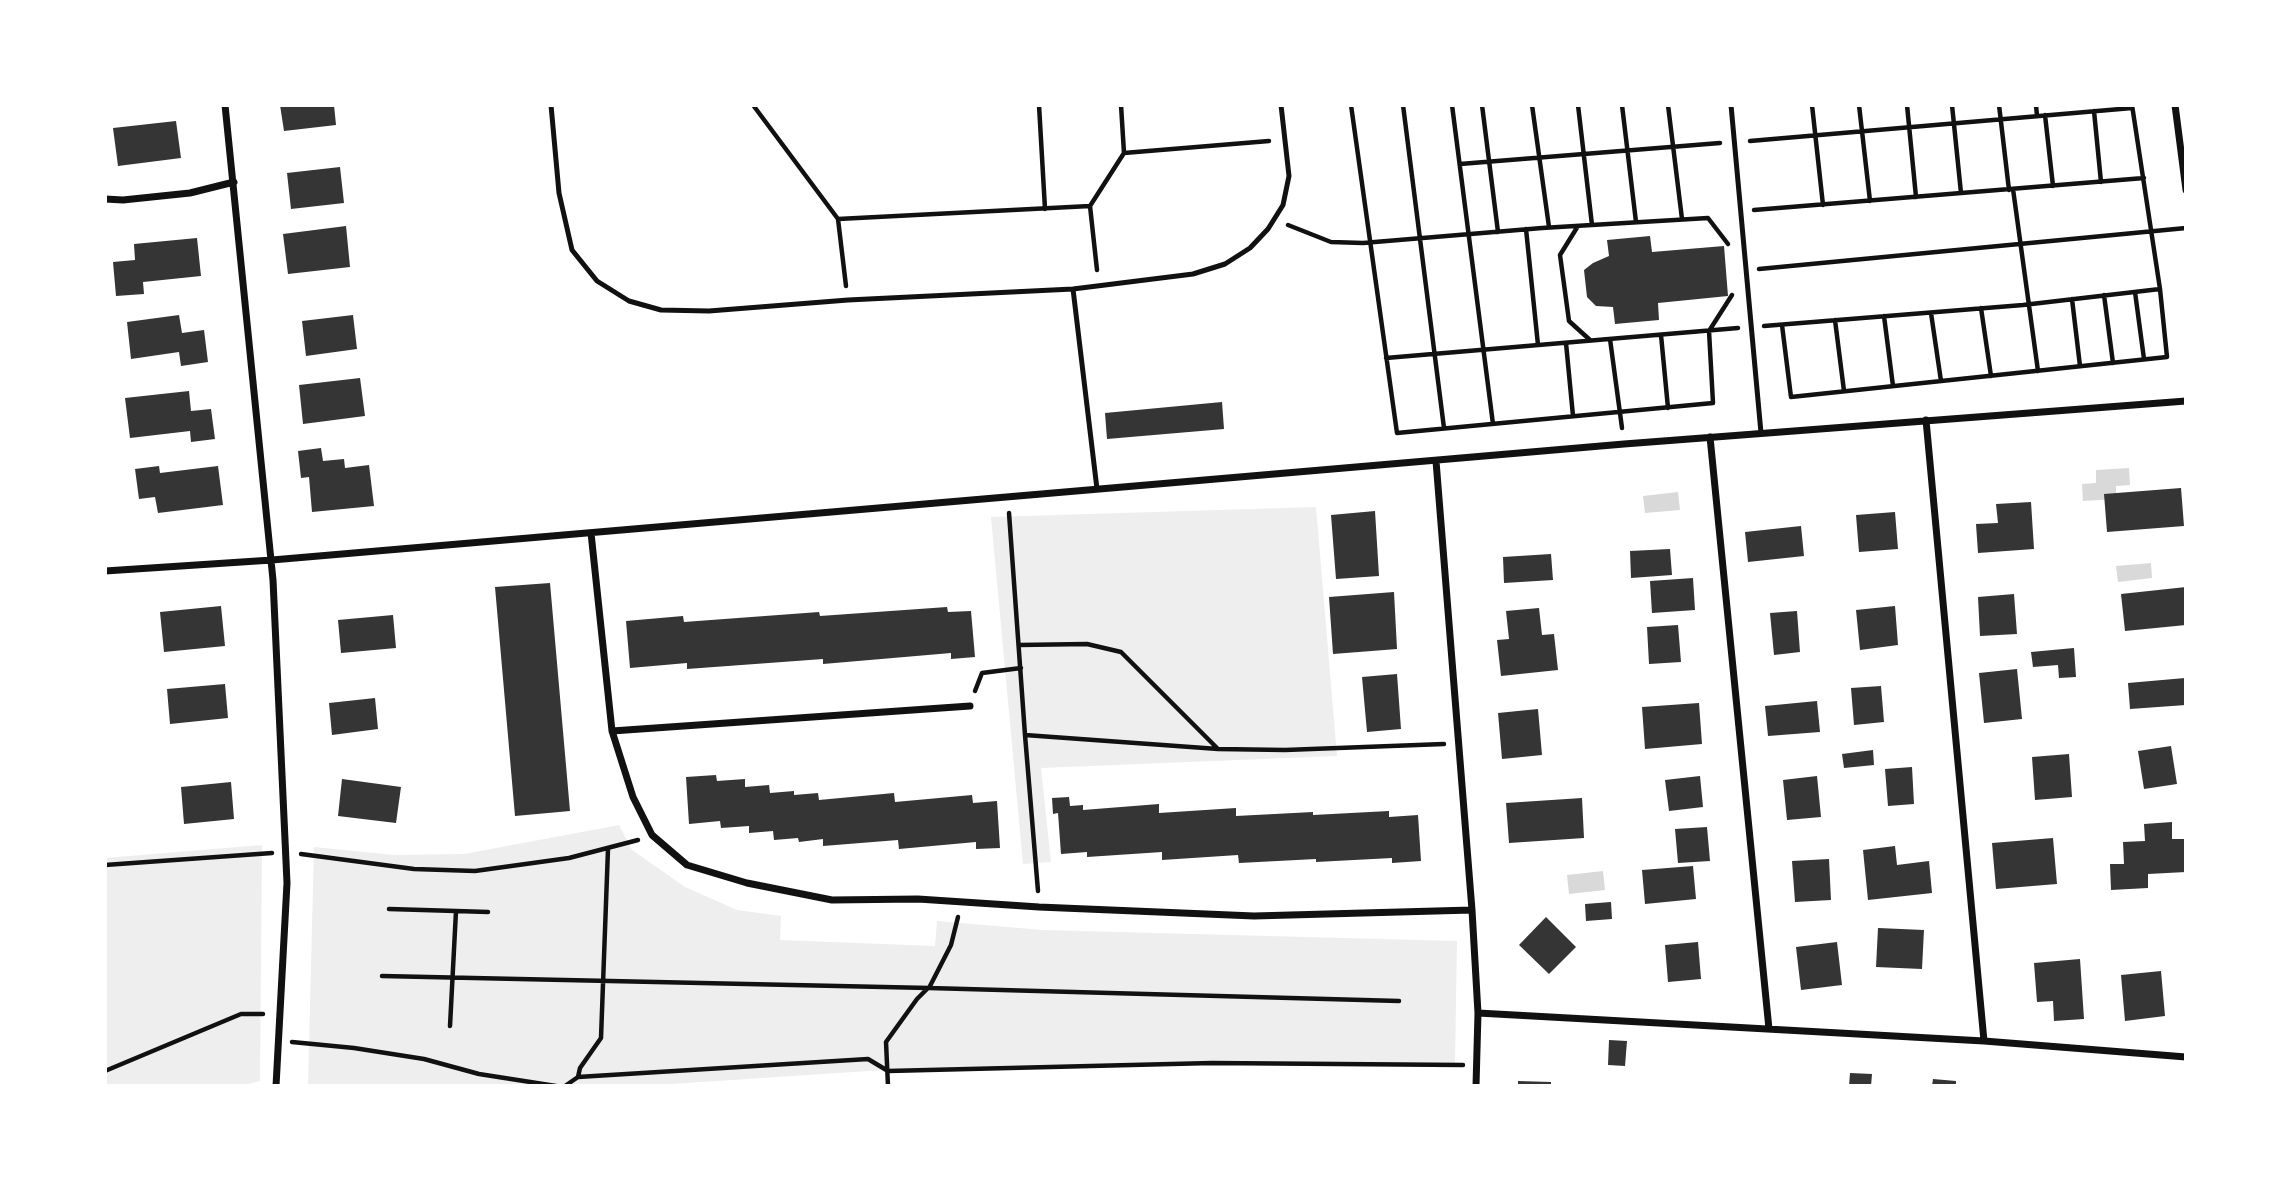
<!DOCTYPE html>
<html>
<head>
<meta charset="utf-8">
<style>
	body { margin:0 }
	#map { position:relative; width:2291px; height:1191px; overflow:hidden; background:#fff; font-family:Literata,serif }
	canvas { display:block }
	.frame { position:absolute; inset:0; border:107px solid #fff; pointer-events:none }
</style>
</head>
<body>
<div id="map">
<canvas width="2291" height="1191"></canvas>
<div class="frame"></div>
</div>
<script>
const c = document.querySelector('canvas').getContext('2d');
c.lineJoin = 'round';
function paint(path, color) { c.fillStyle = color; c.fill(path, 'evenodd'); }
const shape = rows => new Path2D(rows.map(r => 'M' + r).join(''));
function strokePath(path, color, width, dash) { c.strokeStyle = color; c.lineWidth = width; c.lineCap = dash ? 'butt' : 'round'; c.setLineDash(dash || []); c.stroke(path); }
paint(shape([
	[1316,507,1337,756,1041,768,1051,862,1023,864,991,517],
	[619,825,632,850,685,887,737,910,781,916,780,940,935,946,937,921,1043,930,1457,941,1455,1064,1210,1062,899,1069,641,1086,308,1086,314,847,394,855,464,854],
	[262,845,260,1081,239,1086,105,1086,105,858]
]), '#eee');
paint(shape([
	[2129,468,2130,485,2116,486,2116,499,2083,501,2082,484,2096,483,2096,470],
	[1678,492,1680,510,1645,513,1643,496],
	[2151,563,2152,578,2118,582,2116,566],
	[1603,871,1605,890,1569,894,1567,875]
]), '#d9d9d9');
paint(shape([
	[280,105,334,105,336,125,284,131],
	[176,121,181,158,118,166,113,128],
	[340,167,344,203,291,209,287,173],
	[346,226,350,267,288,274,283,234],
	[1650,236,1652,252,1724,246,1728,296,1658,303,1659,320,1615,324,1613,307,1596,306,1587,297,1584,270,1593,263,1609,256,1607,240],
	[197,238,201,276,143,282,144,294,116,296,113,262,135,260,134,244],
	[179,315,182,333,204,330,208,362,181,366,179,352,131,359,127,322],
	[353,315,357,349,306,356,302,321],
	[360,378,365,416,303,424,299,385],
	[189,391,191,411,211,409,215,439,191,442,190,431,130,438,125,398],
	[1222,402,1224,429,1107,439,1105,413],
	[321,448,323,461,344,459,345,468,369,465,374,506,312,512,309,477,301,478,298,451],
	[159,466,160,473,218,466,223,505,158,513,155,497,139,499,135,469],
	[2181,488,2184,526,2107,532,2104,494],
	[2031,502,2034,549,1978,553,1976,524,1998,523,1996,504],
	[1375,511,1379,576,1336,579,1331,515],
	[1895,512,1898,549,1859,552,1856,515],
	[1801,526,1804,556,1748,562,1745,532],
	[1670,549,1672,575,1631,578,1630,551],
	[1551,554,1553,580,1504,583,1503,557],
	[1693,578,1695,610,1652,613,1650,581],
	[550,583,570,811,515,816,495,587],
	[2186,587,2186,625,2125,631,2121,594],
	[1394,592,1397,649,1333,654,1329,597],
	[2014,594,2017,634,1980,636,1978,597],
	[221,606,225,646,164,652,160,612],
	[1895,606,1898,645,1860,650,1856,610],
	[947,607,948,612,971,611,975,657,951,659,951,653,823,664,823,659,687,669,687,663,630,668,626,621,683,616,684,622,819,612,820,616],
	[1539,608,1542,635,1554,634,1558,670,1501,676,1497,640,1509,639,1506,611],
	[1797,611,1800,652,1774,655,1770,613],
	[393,615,396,648,341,653,338,620],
	[1678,625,1681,662,1649,664,1647,627],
	[2074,648,2076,677,2059,678,2058,665,2033,667,2031,652],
	[2017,669,2022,719,1984,723,1979,673],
	[1397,674,1401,729,1367,732,1362,677],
	[2185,678,2186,705,2130,709,2128,683],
	[225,684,228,718,170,724,167,689],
	[1881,686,1884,722,1854,725,1851,688],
	[375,698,378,729,332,735,329,703],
	[1817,701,1820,732,1768,736,1765,706],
	[1699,703,1702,744,1645,749,1642,707],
	[1538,709,1542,755,1502,759,1498,713],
	[2171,746,2177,784,2144,789,2138,751],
	[1873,750,1874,765,1844,768,1842,754],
	[2069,754,2072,797,2035,800,2032,757],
	[1912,767,1914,804,1888,806,1885,769],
	[716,775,717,781,745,779,745,787,769,785,770,793,794,791,794,795,818,793,819,800,894,793,895,802,972,795,973,803,997,801,1000,848,976,849,976,842,899,849,898,840,823,846,823,839,799,842,798,838,774,840,773,831,749,833,749,826,721,828,720,821,689,824,686,777],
	[1700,776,1703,807,1669,811,1665,780],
	[1817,776,1821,817,1787,820,1783,780],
	[342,779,401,787,396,823,338,816],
	[231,782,234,819,184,824,181,787],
	[1069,797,1070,806,1083,805,1083,810,1159,804,1159,813,1236,808,1236,816,1313,812,1313,815,1389,811,1389,817,1418,815,1421,861,1392,863,1392,858,1316,862,1316,859,1239,863,1238,855,1162,860,1162,852,1087,857,1087,852,1061,854,1058,813,1053,814,1052,798],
	[1582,798,1584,838,1509,843,1506,803],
	[2172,822,2172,839,2186,839,2186,872,2148,874,2148,888,2111,890,2110,864,2124,864,2123,842,2145,841,2144,824],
	[1707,827,1710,861,1678,863,1675,829],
	[2053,838,2057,884,1996,889,1992,843],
	[1895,846,1897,865,1929,861,1932,893,1868,900,1863,850],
	[1829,859,1831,900,1795,902,1792,861],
	[1693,866,1696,899,1645,904,1642,870],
	[1611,902,1612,919,1586,921,1585,904],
	[1546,917,1576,947,1549,974,1519,945],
	[1878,928,1924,930,1922,969,1876,967],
	[1698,942,1701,979,1668,982,1665,945],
	[1837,942,1842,985,1801,990,1796,947],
	[2080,959,2084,1019,2054,1021,2053,1001,2037,1002,2034,963],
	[2161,971,2165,1016,2125,1021,2121,975],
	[1609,1040,1627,1041,1625,1066,1608,1065],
	[1850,1073,1872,1074,1871,1086,1849,1086],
	[1933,1079,1956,1081,1956,1086,1932,1086],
	[1518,1081,1551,1082,1551,1086,1518,1086]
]), '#353535');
strokePath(shape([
	[753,105,838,219,846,286],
	[1039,105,1045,209],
	[1351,105,1397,433,1713,403,1709,331,1732,295],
	[1403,105,1444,428],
	[1452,105,1493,424],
	[1482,105,1498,232],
	[1532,105,1549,227],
	[1578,105,1592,225],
	[1622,105,1636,222],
	[1668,105,1682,219],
	[1812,105,1823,205],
	[1859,105,1870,201],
	[1907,105,1916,197],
	[1952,105,1961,193],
	[1999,105,2009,190],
	[2036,105,2037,116],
	[2094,111,2101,182],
	[2045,115,2053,186],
	[1750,141,2132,108],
	[1124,153,1269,141],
	[1460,164,1720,143],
	[2013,189,2038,371],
	[1754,210,2144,178],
	[838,219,1090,206],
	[1288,225,1331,242,1363,243,1542,228,1708,218,1728,244],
	[1578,226,1560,255,1569,321,1590,340],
	[1526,229,1538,345],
	[1759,269,2186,228],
	[1097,270,1090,206,1124,153,1121,105],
	[2135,292,2144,359],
	[2104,295,2113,363],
	[2072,299,2080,366],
	[1981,308,1991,376],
	[1931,313,1941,381],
	[1884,316,1893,386],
	[1835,320,1844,391],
	[1782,325,1791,397,2167,357,2160,289,2132,105],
	[1764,326,2023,305,2160,289],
	[1661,335,1668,408],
	[1610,339,1622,428],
	[1566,343,1573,416],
	[1386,358,1738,328],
	[1009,513,1025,735],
	[1019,645,1087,644,1121,652,1217,748],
	[975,691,982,673,1021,668],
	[301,854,414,869,475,871,569,858,638,840],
	[105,865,272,853],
	[1038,891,1025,735,1218,749,1285,750,1444,744],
	[389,909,456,911,450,1026],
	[456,911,488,912],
	[958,917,951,945,929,988,1399,1001],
	[382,976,929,988],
	[292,1042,354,1048,424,1059,479,1074,556,1086],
	[105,1071,241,1014,263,1014],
	[578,1077,868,1059,888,1071,1212,1063,1463,1065],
	[565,1086,578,1077,580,1068,601,1038,608,849],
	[888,1086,886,1042,917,999,928,988]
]), '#111', 4.5);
strokePath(shape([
	[551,105,559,193,572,250,597,281,629,301,661,310,709,311,848,300,1073,289,1193,274,1225,264,1250,248,1268,229,1283,205,1289,176,1281,105],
	[1731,105,1761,433],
	[1073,289,1097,489]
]), '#111', 5);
strokePath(shape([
	[225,105,273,580,287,883,276,1086],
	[2175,105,2186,190],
	[105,199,123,200,190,193,234,182],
	[1926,420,1984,1041],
	[1710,437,1769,1029],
	[1436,461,1472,910,1478,1013,1476,1086],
	[591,533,612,731,633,797,652,835,687,865,747,883,832,900,918,899,1039,907,1254,916,1472,910],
	[105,571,272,560,1624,444,2186,401],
	[612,731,970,706],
	[1478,1013,1984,1041,2186,1057]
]), '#111', 7);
</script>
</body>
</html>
